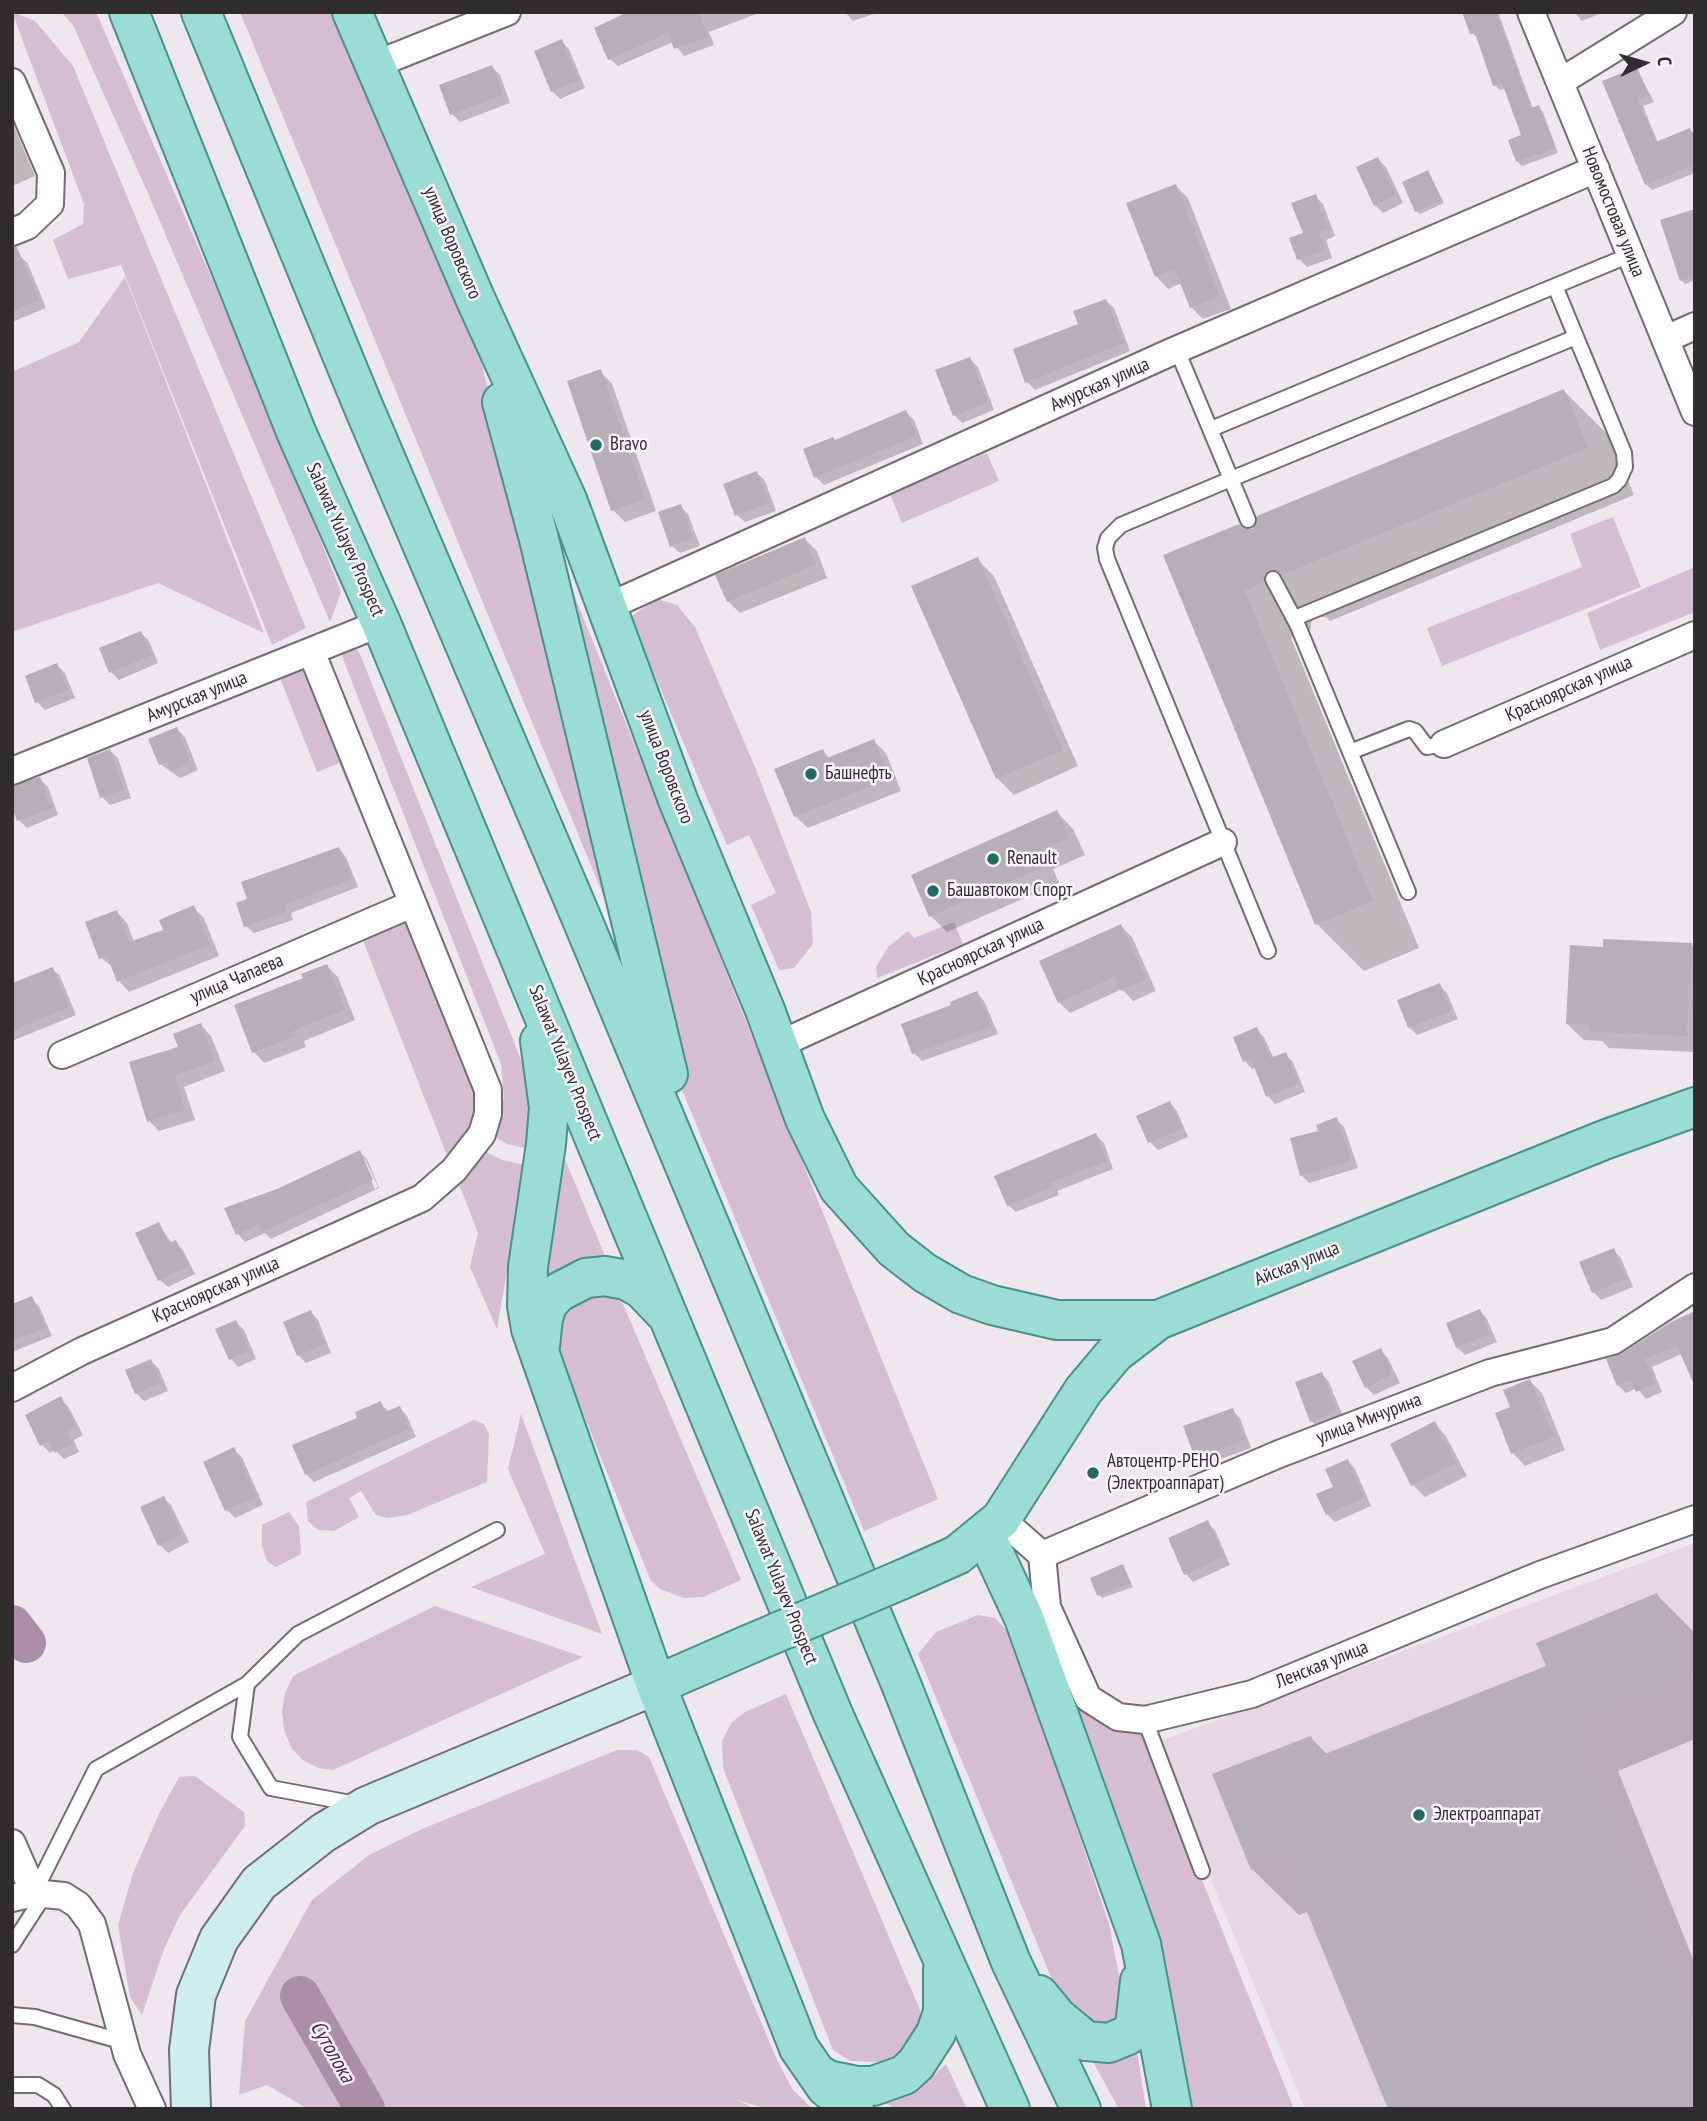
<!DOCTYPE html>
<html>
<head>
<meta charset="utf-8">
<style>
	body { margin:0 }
	#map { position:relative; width:1707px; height:2121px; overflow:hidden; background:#eee7ed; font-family:"PT Sans Narrow",sans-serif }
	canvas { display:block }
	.frame { position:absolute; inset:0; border:14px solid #302d2f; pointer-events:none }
	.north { position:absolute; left:1609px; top:28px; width:70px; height:70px; -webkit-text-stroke:5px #fbf4fa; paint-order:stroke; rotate:85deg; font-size:19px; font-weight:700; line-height:28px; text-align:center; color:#302d2f }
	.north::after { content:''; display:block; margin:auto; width:24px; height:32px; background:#302d2f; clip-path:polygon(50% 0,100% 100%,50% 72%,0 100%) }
</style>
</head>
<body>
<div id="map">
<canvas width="1707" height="2121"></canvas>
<div class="frame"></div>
<div class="north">С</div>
</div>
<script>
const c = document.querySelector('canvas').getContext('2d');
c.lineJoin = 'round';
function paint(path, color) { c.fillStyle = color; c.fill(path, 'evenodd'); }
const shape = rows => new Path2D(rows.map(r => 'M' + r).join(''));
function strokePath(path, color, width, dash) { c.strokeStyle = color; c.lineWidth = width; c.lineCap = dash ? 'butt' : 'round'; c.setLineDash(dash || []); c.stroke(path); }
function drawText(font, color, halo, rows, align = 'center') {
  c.font = font + ' "PT Sans Narrow",sans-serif'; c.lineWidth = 5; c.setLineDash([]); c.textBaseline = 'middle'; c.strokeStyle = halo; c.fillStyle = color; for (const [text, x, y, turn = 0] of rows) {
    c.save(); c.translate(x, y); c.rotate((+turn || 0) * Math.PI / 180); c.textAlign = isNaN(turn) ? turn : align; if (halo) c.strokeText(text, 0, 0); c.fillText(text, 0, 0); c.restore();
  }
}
paint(shape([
	[1695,1543,1695,2109,1305,2109,1155,1743]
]), '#e6d8e3');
paint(shape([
	[12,12,35,21,73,66,306,628,272,645,121,265,68,279,53,240,83,224,84,204],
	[61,12,96,12,271,415,341,592,330,622,147,191,73,25],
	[240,12,341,12,475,335,611,914],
	[125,277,264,633,158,583,12,632,12,372,79,342],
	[987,453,999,481,902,523,890,494],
	[1613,517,1641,587,1442,666,1427,628,1582,567,1570,534],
	[561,562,938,1499,864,1531,673,1068],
	[1695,567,1695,612,1600,650,1587,613],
	[657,599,677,605,695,627,755,767,811,912,813,944,794,968,779,970,751,905,776,893,749,835,727,845,630,617],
	[354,646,360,654,531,1085,534,1150,507,1144,496,1137,504,1096,501,1064,345,664,342,655],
	[311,659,396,878,389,882,339,763,317,772,278,673],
	[407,912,482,1092,472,1137,448,1158,362,938],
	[954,922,963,944,877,978,876,967,888,947,908,931,914,938],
	[558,1142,607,1261,542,1287],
	[484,1151,502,1160,525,1165,497,1329,470,1267,478,1233,457,1179],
	[606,1290,623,1304,741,1580,703,1597,684,1598,660,1589,651,1581,549,1329,556,1308],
	[521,1414,602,1634,471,1587,545,1554,508,1469],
	[474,1420,484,1424,489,1434,487,1482,407,1515,388,1518,376,1515,361,1491,349,1498,359,1517,334,1531,318,1530,308,1521,306,1502],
	[289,1512,299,1526,301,1554,276,1567,267,1561,262,1546,262,1525],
	[435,1606,583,1657,333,1770,318,1768,303,1760,292,1749,284,1730,282,1711,285,1693,293,1676],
	[978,1615,995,1618,1009,1633,1018,1653,1109,1924,1122,1991,1122,2014,1114,2026,1102,2031,1060,1999,918,1654,936,1632],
	[1062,1668,1141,1728,1294,2109,1177,2109],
	[786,1694,920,2010,920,2023,901,2052,884,2062,850,2061,833,2050,723,1768,722,1741,732,1722,745,1712],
	[617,1750,637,1750,649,1757,777,2060,793,2090,813,2109,768,2109,737,2100,755,2109,308,2109,267,2085,239,2095,245,2021,312,1900,369,1855,422,1829],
	[195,1776,244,1812,245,1826,180,1915,164,1949,142,2015,130,1997,118,1925,133,1873,160,1812,179,1777],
	[1136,2045,1146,2109,1119,2109,1092,2060],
	[946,2064,967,2109,895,2109,884,2102,918,2091]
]), '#d4bed0');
paint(shape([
	[651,12,759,12,759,13,709,32,714,45,684,56,673,42,618,66,610,59],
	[845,12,880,12,853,21],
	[1464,12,1498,12,1533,109,1538,107,1543,112,1558,153,1522,166,1517,161,1523,136,1506,88,1500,90,1494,85,1478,38,1472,33],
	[1574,12,1604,12,1582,21],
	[561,41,569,49,585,88,560,99,552,91],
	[492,67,500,75,510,103,460,122,452,114,441,86],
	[1637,69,1654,102,1643,106,1658,143,1690,130,1695,135,1695,173,1652,190,1646,184,1605,82],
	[12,122,35,176,12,186],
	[1378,159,1386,167,1403,203,1383,213,1375,205],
	[1428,172,1444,203,1420,214,1416,211],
	[1176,186,1188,198,1231,309,1203,319,1191,307,1182,283,1168,289,1156,276],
	[1315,196,1323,204,1335,236,1326,240,1332,258,1307,267,1299,259],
	[1695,211,1695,280,1685,284,1681,280],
	[20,256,28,264,46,308,12,322,12,259],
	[1106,301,1114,308,1130,351,1035,390,1027,382],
	[970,359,978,367,994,410,962,423,954,415],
	[600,371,612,384,656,511,625,522,613,510],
	[1564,391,1611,438,1634,495,1330,621,1326,617,1317,617,1311,622,1311,629,1291,638,1419,948,1364,971,1317,924,1165,556,1253,530],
	[906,412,914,420,923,444,824,485,816,477,805,450,836,441],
	[757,473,765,481,776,511,745,522,737,515],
	[680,506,688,514,700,546,680,553,672,546],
	[805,539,817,551,827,578,740,613,728,601],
	[977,559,994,576,1078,766,1014,795,997,778],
	[141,633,149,641,158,663,119,680,111,672],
	[57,665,65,673,75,698,45,710,37,702],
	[177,729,185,737,198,770,180,778,160,764],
	[874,741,886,753,901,791,808,828,795,816,823,751,830,759],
	[110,751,118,758,131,798,110,805,102,797],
	[40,779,48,787,58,815,27,828,19,820],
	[1057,812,1073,829,1085,855,1053,869,1059,883,947,932,931,916],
	[339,849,346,857,358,887,291,913,293,920,254,933,246,926],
	[193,907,204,918,219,956,129,992,119,981,113,967,101,958,117,912,127,923,134,942,166,931],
	[1121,926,1132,937,1156,991,1133,1001,1122,989,1070,1013,1059,1002],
	[1691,945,1695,949,1695,1052,1609,1048,1602,1041,1584,1040,1567,1024,1604,949],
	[327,966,338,977,355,1020,304,1041,306,1047,264,1063,254,1052,305,979],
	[52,969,60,976,76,1015,12,1041,12,987],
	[1439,985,1447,993,1458,1019,1417,1035,1409,1027],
	[977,993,984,1001,998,1034,922,1061,914,1053,954,1006],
	[201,1025,211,1036,225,1071,184,1087,195,1120,159,1131,149,1121,180,1048],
	[1256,1029,1264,1037,1274,1059,1285,1054,1293,1062,1305,1092,1275,1104,1268,1096,1256,1067,1252,1069,1245,1061],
	[1170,1103,1177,1111,1188,1137,1158,1150,1150,1142,1139,1117],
	[1336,1119,1344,1127,1358,1168,1309,1183,1301,1175,1320,1132],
	[1096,1135,1104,1143,1113,1169,1057,1191,1059,1195,1016,1212,1008,1205],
	[359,1152,367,1159,379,1188,271,1239,265,1233,245,1242,238,1234,278,1191],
	[362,1159,365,1159,378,1187,375,1189],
	[159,1224,172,1244,175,1242,183,1250,195,1274,168,1287,160,1280],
	[1613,1250,1621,1258,1633,1287,1601,1300,1593,1292],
	[31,1298,39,1306,52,1336,12,1352,12,1307],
	[1480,1311,1487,1319,1497,1342,1465,1355,1457,1347],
	[311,1312,318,1320,331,1353,306,1363,298,1355],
	[1695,1313,1682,1354,1652,1367,1662,1392,1646,1399,1637,1388,1626,1393,1618,1385,1622,1356],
	[236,1322,244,1330,256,1359,238,1367,231,1359],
	[1380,1350,1388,1358,1400,1383,1374,1395,1366,1387],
	[151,1361,159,1369,168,1391,144,1401,136,1393],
	[1322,1374,1329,1382,1344,1419,1319,1428,1311,1421],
	[1530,1381,1542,1393,1565,1450,1525,1466,1513,1453,1497,1414,1513,1408],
	[60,1399,68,1406,83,1435,74,1440,79,1452,64,1459,55,1450,50,1453,42,1445,27,1416],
	[380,1403,389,1412,400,1408,407,1416,416,1437,314,1482,306,1474,360,1419],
	[1232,1410,1240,1418,1251,1448,1204,1465,1196,1458,1186,1428],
	[1434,1423,1446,1436,1467,1476,1425,1497,1413,1485],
	[234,1450,242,1457,263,1505,235,1518,227,1510],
	[1348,1461,1355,1469,1371,1506,1335,1522,1327,1514],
	[163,1498,171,1505,189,1542,168,1553,160,1545],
	[1207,1522,1215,1530,1230,1565,1193,1582,1186,1574],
	[1122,1566,1133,1587,1102,1598,1099,1595],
	[1657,1595,1695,1633,1695,1739,1618,1771,1695,1964,1695,2109,1309,1911,1299,1915,1252,1869,1311,1738,1328,1755,1548,1667]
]), '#0003');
strokePath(shape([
	[12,1625,26,1643],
	[300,1996,365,2109]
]), '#aa8fa6', 40);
paint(shape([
	[628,12,698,12,708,37,674,49,668,33,608,60,594,28],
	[1462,12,1496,12,1531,108,1539,105,1555,148,1516,162,1508,140,1521,135,1502,83,1493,86,1475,33,1470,34],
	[562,39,579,80,551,92,534,51],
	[492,65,503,95,450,115,439,85],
	[1637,67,1649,96,1638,100,1656,142,1690,128,1695,140,1695,165,1645,185,1602,81],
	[1378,157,1396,195,1374,206,1356,167],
	[1428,170,1442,200,1415,212,1402,182],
	[1176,184,1220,296,1190,308,1175,270,1155,277,1126,203],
	[1316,194,1328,229,1319,232,1325,250,1297,260,1289,238,1303,233,1291,203],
	[1695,209,1695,276,1680,281,1660,220],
	[12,247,17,247,39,300,12,311],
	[1106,299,1124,343,1025,383,1013,349,1078,324,1073,311],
	[970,357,988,402,953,416,935,370],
	[601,369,645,499,611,511,567,381],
	[1564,389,1588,448,1282,575,1277,571,1269,570,1265,575,1264,582,1245,591,1373,901,1315,925,1163,555,1239,524,1246,529,1252,529,1257,522,1257,516],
	[906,410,917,436,814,478,803,449,833,437,835,440],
	[757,471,769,503,735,516,723,484],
	[681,504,693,538,670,547,658,512],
	[805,537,816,565,727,602,715,575],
	[978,557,1063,750,996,779,911,586],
	[141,631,152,655,109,673,99,648],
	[57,663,68,690,35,703,25,676],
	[177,727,191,763,171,771,167,762,159,765,148,739],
	[874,739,890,779,794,817,774,769,823,749,827,758],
	[110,749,124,790,100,798,87,758],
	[40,777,52,808,17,821,12,807,12,786],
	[1057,810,1070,838,1038,852,1044,867,929,917,911,875],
	[339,847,352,879,284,905,286,912,244,927,236,903,247,899,241,882],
	[194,905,210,945,117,982,107,956,99,959,85,922,117,910,129,942,163,930,159,920],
	[1121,924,1146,979,1121,991,1115,977,1058,1003,1039,961],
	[1603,939,1692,943,1687,1036,1590,1032,1590,1025,1566,1024,1570,945,1603,947],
	[327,964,345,1010,294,1030,296,1036,252,1053,234,1005,303,978,301,974],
	[53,967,69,1007,12,1031,12,983],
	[1440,983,1451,1011,1408,1028,1397,1000],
	[977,991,992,1027,912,1054,901,1024,951,1005,950,1002],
	[201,1023,215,1061,175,1076,185,1110,147,1122,129,1062,178,1047,173,1034],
	[1257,1027,1270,1058,1286,1052,1299,1084,1266,1097,1251,1059,1243,1062,1233,1037],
	[1170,1101,1182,1129,1148,1143,1136,1116],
	[1337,1117,1351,1161,1300,1176,1290,1138,1318,1131,1316,1125],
	[1096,1133,1107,1161,1050,1183,1052,1187,1007,1206,994,1176],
	[360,1150,373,1180,262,1232,259,1224,236,1235,224,1208,277,1189],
	[159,1222,169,1243,176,1240,189,1266,158,1281,135,1233],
	[1614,1248,1626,1279,1592,1293,1579,1262],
	[32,1296,46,1328,12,1341,12,1304],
	[1480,1309,1490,1334,1456,1348,1446,1323],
	[311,1310,325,1345,297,1356,283,1322],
	[1695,1311,1695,1387,1677,1346,1645,1359,1656,1384,1636,1392,1631,1380,1617,1386,1606,1359,1621,1354,1671,1322],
	[236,1320,249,1351,229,1360,215,1329],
	[1381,1348,1393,1374,1365,1388,1352,1361],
	[151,1359,161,1383,135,1394,125,1370],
	[1322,1372,1337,1411,1310,1422,1295,1382],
	[1530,1379,1554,1437,1511,1454,1495,1413,1510,1407,1503,1390],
	[61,1396,76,1427,67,1432,73,1443,55,1453,49,1441,40,1446,25,1415],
	[381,1401,385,1412,400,1406,409,1429,305,1475,292,1445,357,1418,355,1412],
	[1233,1408,1245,1440,1195,1458,1183,1426],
	[1435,1421,1456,1463,1411,1486,1390,1444],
	[234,1447,257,1497,225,1511,203,1462],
	[1348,1459,1364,1498,1326,1515,1316,1494,1333,1487,1325,1469],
	[164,1496,182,1534,158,1546,140,1507],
	[1208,1520,1224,1557,1184,1575,1168,1538],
	[1123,1564,1131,1583,1097,1596,1090,1578],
	[1657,1593,1691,1676,1573,1725,1695,2032,1695,2109,1388,2109,1284,1856,1251,1870,1212,1774,1311,1736,1320,1756,1546,1666,1536,1643]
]), '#b6afb5');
const service = shape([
	[1177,350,1231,479,1576,337],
	[1211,429,1555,286],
	[1248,520,1231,479,1121,525,1108,538,1105,548,1107,559,1268,951],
	[1273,579,1298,626,1408,892],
	[1295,618,1613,486,1619,480,1625,467,1624,453,1555,286,1630,255],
	[1350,752,1409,729,1415,731,1427,747,1444,744],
	[1145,1720,1202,1871],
	[356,1804,271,1788,240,1737,247,1684,298,1634,497,1530],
	[34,1893,96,1769,247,1684],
	[12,1945,45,1894],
	[12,2015,35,2017,124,2042],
	[12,2085,38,2085,54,2095,63,2109]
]);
const minor = shape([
	[1531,12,1695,412],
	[374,65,507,12],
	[12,82,51,173,50,204,27,226,12,232],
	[1560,82,1673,12],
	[1666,339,1695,326],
	[607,607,1169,353,1596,169],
	[1444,744,1695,635],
	[12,771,381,623],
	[778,1045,1223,842],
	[62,1055,412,904],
	[12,1388,82,1351,422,1198,454,1170,482,1134,488,1114,488,1090,311,651],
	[1001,1519,1042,1555],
	[1042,1555,1047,1607,1088,1698,1118,1717,1145,1720,1252,1694,1540,1575,1695,1519],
	[1042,1555,1279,1454,1490,1373,1613,1341,1695,1287],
	[12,1843,34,1893],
	[12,1898,34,1893,64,1896,78,1905,92,1924,127,2054,152,2109]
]);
const secondary = shape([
	[191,2109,189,2050,196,1995,219,1939,259,1883,323,1833,367,1806,656,1685]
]);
const primary = shape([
	[129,12,297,434,381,623,833,1714,1010,2109],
	[201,12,361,401,581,917,901,1684,1011,1962,1081,2109],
	[352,12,475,298,568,502,678,800,765,1010,805,1119,839,1188,894,1249,925,1273,961,1294,992,1305,1057,1320,1158,1320],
	[502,402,539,539,668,1074],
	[540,1041,549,1108,546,1144,528,1267,527,1306,531,1329,656,1685,799,2048,826,2087,854,2109],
	[540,1346,543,1318,548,1303,559,1292,586,1278,605,1276,626,1280,642,1289,664,1312],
	[985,1534,1024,1618,1141,1944,1172,2109],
	[903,1579,957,1555,1001,1519,1083,1391,1115,1353,1158,1320,1604,1140,1695,1107],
	[656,1685,750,1644],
	[1039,1995,1058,2018,1086,2041,1109,2043,1128,2035,1135,2026,1140,1981],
	[818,2074,828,2080,857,2086,873,2086,904,2075,916,2064,936,2033,943,2012,943,1969]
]);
strokePath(service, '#736d72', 18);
strokePath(minor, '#736d72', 30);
strokePath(secondary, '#736d72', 42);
strokePath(primary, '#4a9088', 42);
strokePath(service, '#fff', 14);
strokePath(minor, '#fff', 26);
strokePath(secondary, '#cdeeea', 38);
strokePath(primary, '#9bddd4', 38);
const primaryBridge = shape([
	[750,1644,903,1579]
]);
strokePath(primaryBridge, '#4a9088', 42, []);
strokePath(primaryBridge, '#9bddd4', 38);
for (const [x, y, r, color] of [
	[596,445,7,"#236c63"],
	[811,774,7,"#236c63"],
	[993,859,7,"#236c63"],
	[933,891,7,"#236c63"],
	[1093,1473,7,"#236c63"],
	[1419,1815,7,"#236c63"]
]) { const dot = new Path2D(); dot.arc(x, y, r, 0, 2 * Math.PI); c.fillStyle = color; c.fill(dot); strokePath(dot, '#fbf4fa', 2.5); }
drawText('19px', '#302d2f', '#fbf4fa', [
	["Новомостовая улица",1613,212,68],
	["улица Воровского",452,243,67],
	["Амурская улица",1100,385,-24],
	["Salawat Yulayev Prospect",345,540,66],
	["Красноярская улица",1569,689,-24],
	["Амурская улица",197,697,-22],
	["улица Воровского",666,767,69],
	["Красноярская улица",981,952,-25],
	["улица Чапаева",237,979,-23],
	["Salawat Yulayev Prospect",565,1063,68],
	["Айская улица",1297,1264,-22],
	["Красноярская улица",216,1290,-24],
	["улица Мичурина",1369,1419,-21],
	["Salawat Yulayev Prospect",781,1587,68],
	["Ленская улица",1322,1665,-22]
]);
drawText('19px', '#302d2f', '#fbf4fa', [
	["Bravo",610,445],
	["Башнефть",825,774],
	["Renault",1007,859],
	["Башавтоком Спорт",947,891],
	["Автоцентр-РЕНО",1107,1462],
	["(Электроаппарат)",1107,1484],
	["Электроаппарат",1433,1815]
], 'left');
drawText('italic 21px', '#4c2748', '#fbf4fa', [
	["Сутолока",332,2052,60]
]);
</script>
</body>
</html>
